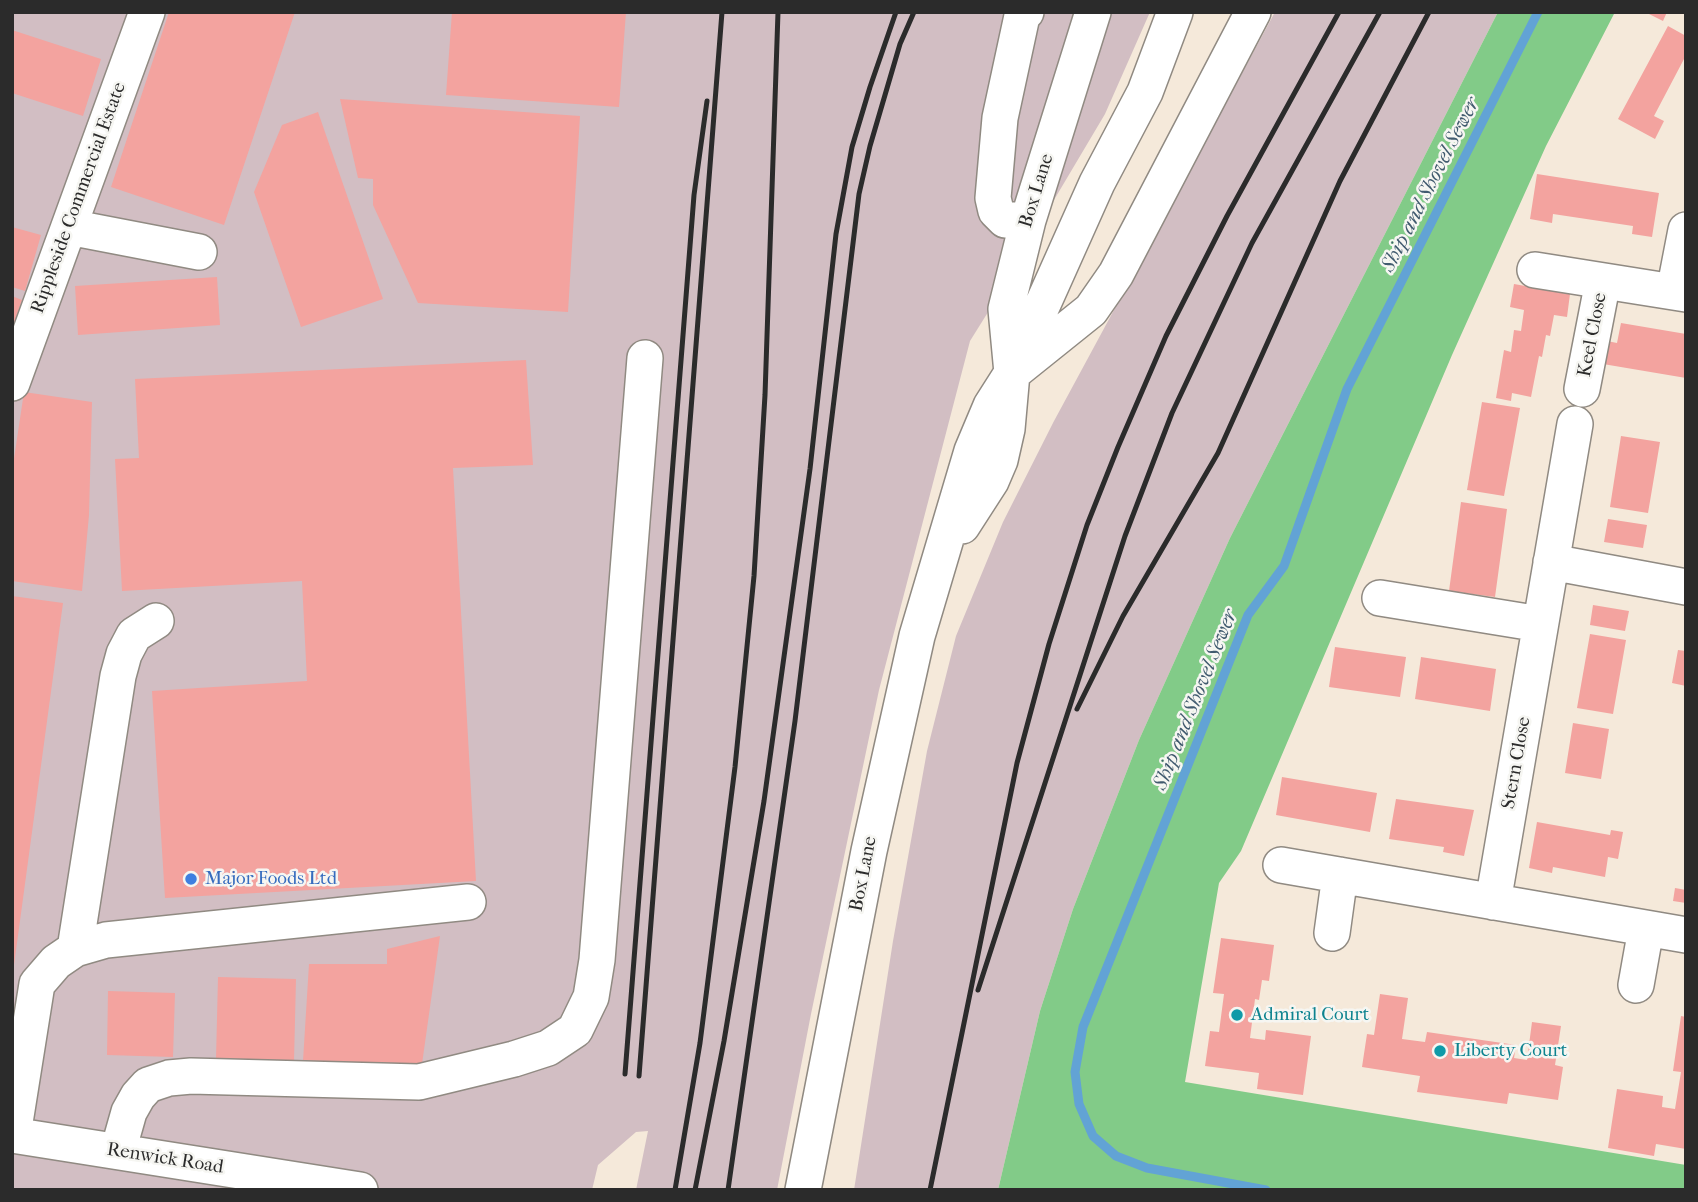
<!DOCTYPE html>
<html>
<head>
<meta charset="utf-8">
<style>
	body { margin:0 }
	#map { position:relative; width:1698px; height:1202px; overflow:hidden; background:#f5e9da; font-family:"IM FELL French Canon",serif }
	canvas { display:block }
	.frame { position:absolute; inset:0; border:14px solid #2b2b2b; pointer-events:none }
</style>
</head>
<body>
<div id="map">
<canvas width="1698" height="1202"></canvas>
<div class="frame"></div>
</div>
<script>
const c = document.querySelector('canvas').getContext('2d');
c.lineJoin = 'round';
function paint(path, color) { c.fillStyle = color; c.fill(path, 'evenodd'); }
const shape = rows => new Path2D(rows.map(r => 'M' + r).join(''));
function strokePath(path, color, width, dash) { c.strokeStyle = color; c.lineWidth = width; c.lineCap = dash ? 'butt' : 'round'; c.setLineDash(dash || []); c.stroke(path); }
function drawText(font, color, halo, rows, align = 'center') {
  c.font = font + ' "IM FELL French Canon",serif'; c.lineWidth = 5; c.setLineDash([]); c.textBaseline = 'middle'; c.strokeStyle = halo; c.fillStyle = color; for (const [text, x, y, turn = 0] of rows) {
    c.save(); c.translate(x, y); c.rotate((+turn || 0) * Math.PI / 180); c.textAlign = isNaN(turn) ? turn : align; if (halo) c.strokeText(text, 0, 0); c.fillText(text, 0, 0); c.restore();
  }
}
paint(shape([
	[12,12,1150,12,1105,114,1051,205,1026,292,990,309,970,341,879,690,811,1014,777,1190,636,1190,648,1131,636,1132,598,1165,592,1190,12,1190],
	[1275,12,1498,12,1230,538,1139,740,1073,909,1040,1011,998,1190,854,1190,893,941,927,751,956,636,1003,522,1054,421]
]), '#d2bec3');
paint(shape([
	[1498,12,1615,12,1546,146,1452,355,1241,851,1219,883,1185,1082,1686,1165,1686,1190,998,1190,1040,1011,1073,909,1139,740,1230,538]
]), '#82cb88');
strokePath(shape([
	[1266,1190,1147,1168,1116,1156,1093,1136,1079,1104,1075,1072,1083,1027,1248,615,1284,566,1347,389,1538,12]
]), '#62a3d5', 9);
paint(shape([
	[169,12,295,12,224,225,111,187],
	[452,12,626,12,619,107,446,95],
	[1645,12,1667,12,1663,21],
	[1668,26,1686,36,1686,60,1684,59,1654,116,1664,121,1655,139,1618,119],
	[12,30,101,59,83,116,12,93],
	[340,99,580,116,568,312,418,303,373,205,373,179,358,178],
	[318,112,383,299,301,327,254,192,282,125],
	[1537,174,1659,193,1652,237,1632,234,1633,226,1553,214,1552,223,1530,219],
	[12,227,41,235,25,291,12,287],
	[217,277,220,325,78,335,75,286],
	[1514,284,1570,294,1567,317,1554,315,1550,336,1546,335,1542,357,1539,356,1531,397,1512,393,1511,401,1496,398,1504,350,1511,352,1514,330,1521,331,1524,310,1510,307],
	[12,296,22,300,13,326,12,326],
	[1621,323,1686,334,1686,378,1603,364,1607,341,1617,343],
	[526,360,533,465,453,468,476,881,165,898,152,691,307,681,302,581,122,591,115,459,139,458,135,379],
	[24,392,92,402,89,515,82,591,12,581,12,472],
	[1482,402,1520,408,1504,496,1467,490],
	[1621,436,1660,442,1648,513,1610,507],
	[1461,502,1507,509,1495,597,1449,591],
	[1608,519,1647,525,1643,548,1604,542],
	[12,596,63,603,14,965,12,965],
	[1593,605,1629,611,1625,631,1590,625],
	[1590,634,1626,640,1613,714,1577,708],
	[1335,647,1406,657,1400,697,1329,687],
	[1678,650,1686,651,1686,686,1672,683],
	[1421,657,1496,669,1490,711,1415,699],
	[1573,723,1609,729,1601,779,1565,773],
	[1282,777,1377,793,1370,832,1276,815],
	[1396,799,1474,810,1464,856,1443,852,1444,847,1389,839],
	[1537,822,1610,835,1611,830,1623,832,1618,859,1608,857,1605,877,1553,867,1552,873,1529,868],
	[1675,888,1686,890,1686,903,1673,901],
	[440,936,422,1064,303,1061,309,964,387,964,387,949],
	[1221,938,1274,945,1269,981,1262,980,1259,1000,1255,999,1250,1038,1265,1040,1266,1030,1311,1036,1303,1095,1257,1089,1259,1073,1205,1066,1210,1031,1219,1032,1224,994,1213,993],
	[218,977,296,979,294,1061,216,1059],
	[108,991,175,993,173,1057,107,1055],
	[1380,994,1408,998,1402,1039,1425,1042,1427,1032,1516,1045,1514,1058,1527,1060,1532,1022,1561,1026,1555,1065,1563,1067,1558,1100,1509,1093,1507,1104,1417,1092,1420,1076,1362,1067,1367,1034,1374,1035],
	[1681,1016,1686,1017,1686,1149,1656,1144,1654,1156,1608,1148,1617,1089,1663,1096,1662,1107,1675,1109,1681,1072,1673,1071]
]), '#f3a39f');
const minor = shape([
	[1026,12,1022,16,1000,118,993,198,996,211,1005,220,1028,220],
	[69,227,199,252],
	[1535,270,1686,294],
	[1674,292,1686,230],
	[1015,371,1091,310,1116,274,1253,12],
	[12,383,147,12],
	[1582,389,1603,281],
	[962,526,991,481,1000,460,1007,429,1012,373,1006,309,1028,220,1093,12],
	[1551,562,1686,587],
	[1380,598,1540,624],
	[1281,865,1686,935],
	[1493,902,1575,424],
	[1332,933,1340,875],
	[75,949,118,676,124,654,134,635,156,621],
	[1636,985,1646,929],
	[12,1135,360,1190],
	[13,1135,37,984,56,962,75,949,106,940,468,902],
	[118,1151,129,1112,138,1096,148,1085,169,1078,191,1076,419,1082,514,1059,548,1048,575,1030,591,997,597,960,645,358],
	[803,1190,869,851,917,636,972,451,991,406,1012,373,1097,183,1145,92,1175,12]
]);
strokePath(minor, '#908a82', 38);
strokePath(minor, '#fff', 35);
strokePath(shape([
	[1077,709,1123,616,1218,453,1340,181,1429,12],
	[978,990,1125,536,1172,413,1252,243,1380,12],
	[625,1074,694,195,707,101],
	[639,1076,722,12],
	[675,1190,700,1043,735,767,754,576,765,395,778,12],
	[695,1190,724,1041,764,801,810,469,836,234,852,147,870,87,896,12],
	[728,1190,795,721,859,194,870,146,900,44,914,12],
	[930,1190,1017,763,1049,644,1087,525,1118,447,1166,336,1227,216,1339,12]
]), '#2b2b2b', 5);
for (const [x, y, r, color] of [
	[191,879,7,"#3f7fe0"],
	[1237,1015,7,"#0f9aa8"],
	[1440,1051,7,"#0f9aa8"]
]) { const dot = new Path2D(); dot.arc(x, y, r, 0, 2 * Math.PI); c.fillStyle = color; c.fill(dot); strokePath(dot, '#f6f6f2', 2.5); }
drawText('19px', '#2b2b2b', '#f6f6f2', [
	["Box Lane",1037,191,-73],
	["Rippleside Commercial Estate",79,198,-70],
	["Keel Close",1593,335,-79],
	["Stern Close",1517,763,-80],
	["Box Lane",864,874,-79],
	["Renwick Road",165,1159,9]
]);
drawText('19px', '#366cbe', '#f6f6f2', [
	["Major Foods Ltd",205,879]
], 'left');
drawText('19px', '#0d838f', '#f6f6f2', [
	["Admiral Court",1251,1015],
	["Liberty Court",1454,1051]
], 'left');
drawText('italic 21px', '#415b6f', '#f6f6f2', [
	["Ship and Shovel Sewer",1431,185,-63],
	["Ship and Shovel Sewer",1196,700,-68]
]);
</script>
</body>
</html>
